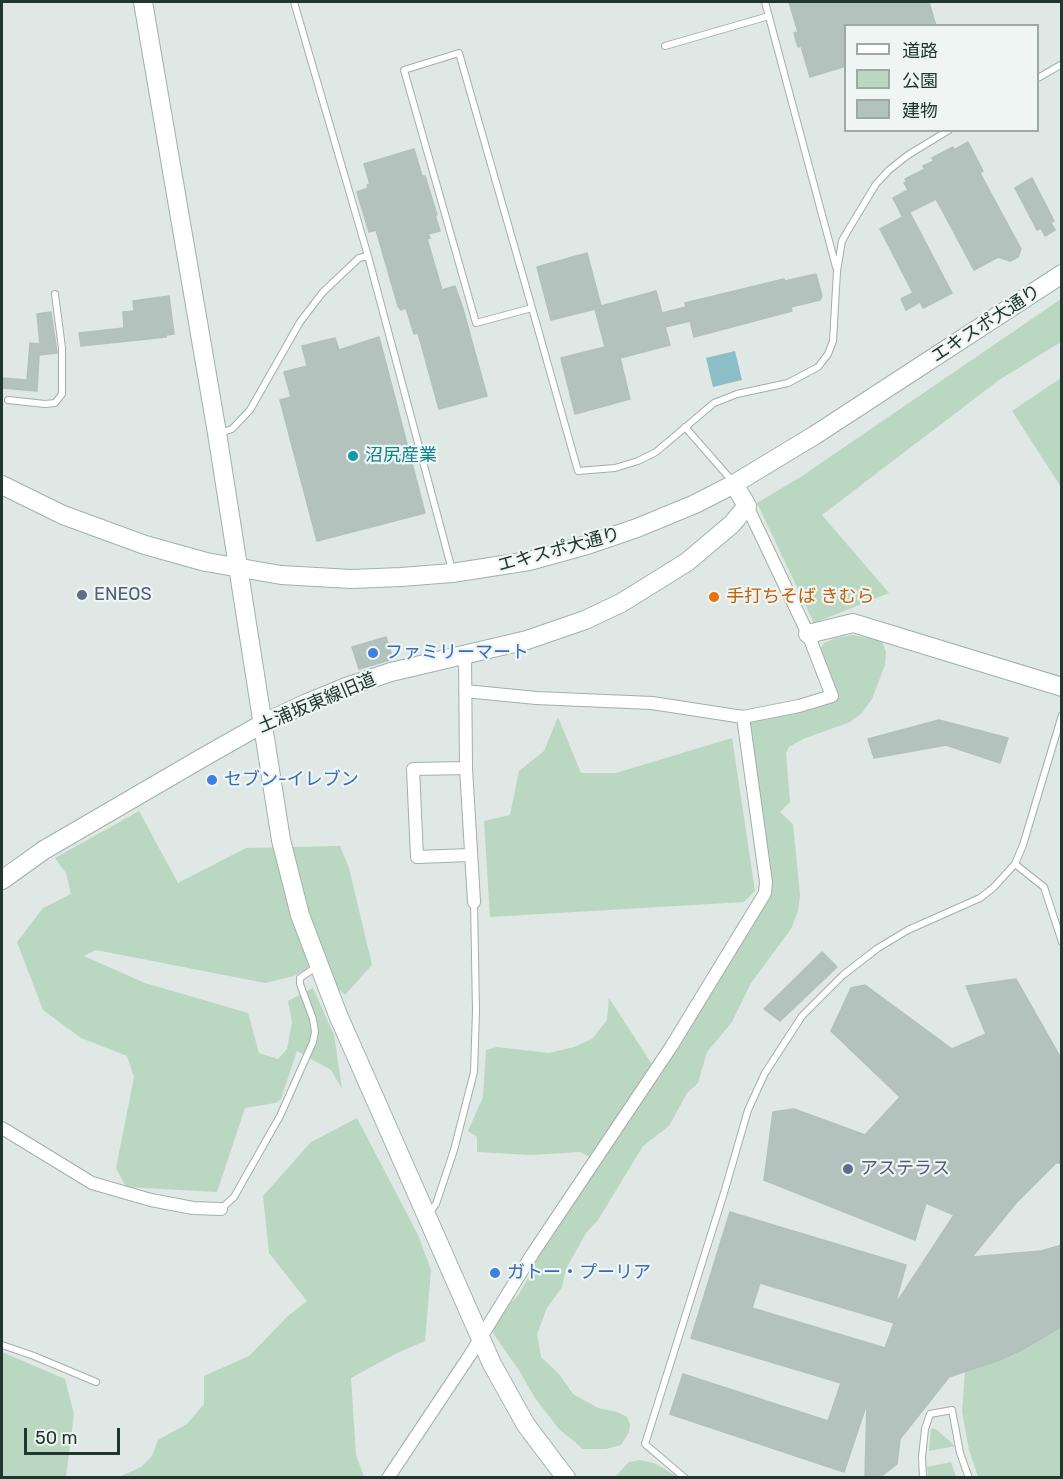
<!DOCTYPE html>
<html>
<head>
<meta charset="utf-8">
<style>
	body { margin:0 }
	#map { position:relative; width:1063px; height:1479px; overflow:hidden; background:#dfe8e4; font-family:Rubik,"Noto Sans JP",sans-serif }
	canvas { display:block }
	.frame { position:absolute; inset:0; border:3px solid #223630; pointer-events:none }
	.legend { position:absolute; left:844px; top:24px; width:195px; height:108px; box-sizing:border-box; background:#eef5f2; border:2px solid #9ca9a4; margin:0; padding:8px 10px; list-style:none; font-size:18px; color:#223630 }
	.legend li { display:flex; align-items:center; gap:12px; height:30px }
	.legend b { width:30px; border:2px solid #9ca9a4 }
	.scale { position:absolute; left:24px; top:1428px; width:96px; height:27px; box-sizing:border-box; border:3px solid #223630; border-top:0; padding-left:8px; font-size:18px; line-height:21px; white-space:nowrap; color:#223630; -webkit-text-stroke:4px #eef5f2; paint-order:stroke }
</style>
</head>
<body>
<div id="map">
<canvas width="1063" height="1479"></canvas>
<div class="frame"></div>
<ul class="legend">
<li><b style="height:8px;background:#fff"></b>道路</li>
<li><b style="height:16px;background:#bad7c2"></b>公園</li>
<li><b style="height:16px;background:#b4c2bd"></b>建物</li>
</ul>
<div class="scale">50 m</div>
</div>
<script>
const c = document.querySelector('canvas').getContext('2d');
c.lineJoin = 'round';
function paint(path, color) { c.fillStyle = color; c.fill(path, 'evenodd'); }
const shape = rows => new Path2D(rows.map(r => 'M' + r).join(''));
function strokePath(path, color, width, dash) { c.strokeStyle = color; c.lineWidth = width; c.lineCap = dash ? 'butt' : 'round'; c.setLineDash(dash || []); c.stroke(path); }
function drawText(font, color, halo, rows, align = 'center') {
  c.font = font + ' Rubik,"Noto Sans JP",sans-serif'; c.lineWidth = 4.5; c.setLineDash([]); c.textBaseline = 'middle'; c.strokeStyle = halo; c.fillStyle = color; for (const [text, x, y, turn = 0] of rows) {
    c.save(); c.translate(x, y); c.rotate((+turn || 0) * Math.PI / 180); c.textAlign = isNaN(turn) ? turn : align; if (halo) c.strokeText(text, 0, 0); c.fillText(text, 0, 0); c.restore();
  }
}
paint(shape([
	[1061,299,1061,342,999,380,822,515,889,593,814,623,757,503,802,476],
	[1061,378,1061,487,1012,411],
	[853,635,882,641,886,652,885,665,872,699,862,713,850,722,803,739,789,747,786,753,790,802,780,812,793,824,800,895,798,911,791,929,751,983,732,1022,707,1052,698,1083,687,1093,669,1126,643,1146,598,1220,586,1233,566,1269,562,1287,547,1308,537,1334,541,1357,559,1374,573,1394,598,1408,617,1412,627,1417,630,1425,629,1432,621,1445,606,1449,583,1449,559,1429,535,1398,520,1372,493,1333,493,1321,519,1294,530,1275,537,1256,590,1157,580,1152,530,1155,477,1152,477,1137,468,1131,483,1097,486,1050,497,1047,549,1053,574,1047,592,1039,607,1020,609,998,657,1072,768,896,748,725,752,720,838,699,825,671,819,650,824,643,835,638],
	[558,717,581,773,616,773,732,738,755,891,744,902,490,917,484,821,510,815,519,771,544,751],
	[139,811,178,883,246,848,340,846,349,868,372,965,345,995,336,987,325,959,294,976,265,983,96,950,84,956,145,983,248,1013,259,1053,278,1059,287,1049,292,1022,288,1001,313,988,334,1035,342,1089,331,1070,297,1051,281,1099,275,1103,245,1108,217,1192,126,1187,116,1168,134,1077,127,1056,81,1038,43,1010,17,942,43,908,71,894,66,873,55,858],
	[357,1118,418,1235,431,1270,425,1341,397,1353,351,1378,356,1455,364,1477,119,1477,141,1467,152,1456,158,1440,187,1424,204,1404,204,1376,249,1356,288,1316,307,1301,269,1253,263,1196,311,1142],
	[1061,1325,1061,1477,978,1477,969,1450,962,1412,965,1371,1002,1359,1025,1348],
	[2,1352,65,1379,74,1414,66,1477,2,1477],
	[931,1429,936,1429,955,1446,929,1451],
	[640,1460,654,1463,678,1477,615,1477,629,1462],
	[951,1462,956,1477,928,1477,927,1467]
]), '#bad7c2');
paint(shape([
	[735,351,742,380,713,387,706,358]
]), '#8cbec7');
const building = shape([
	[789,2,929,2,936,26,846,26,846,66,810,77,801,46,798,47,794,33,798,32,789,2],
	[968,142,983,171,980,173,1021,249,1018,257,1010,261,998,257,974,270,936,199,902,216,893,198,908,190,904,183,907,182,905,179,925,169,923,166,934,161,932,158,953,147,954,150,968,142],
	[414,149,422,176,425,176,437,215,435,215,440,231,428,234,430,238,427,239,442,290,455,286,463,309,487,396,439,409,418,333,414,334,406,308,401,310,398,306,376,230,369,232,357,192,368,188,367,185,370,184,364,164,414,149],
	[1032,178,1054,221,1051,223,1055,230,1045,236,1041,228,1037,230,1015,188,1032,178],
	[910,213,952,293,923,308,920,302,906,310,901,299,913,293,880,229,910,213],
	[587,253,601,306,656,291,662,313,686,307,685,303,784,279,785,281,816,274,822,296,820,300,791,307,792,311,694,337,690,321,665,327,670,345,620,358,630,399,575,414,561,358,605,347,595,309,551,320,537,267,587,253],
	[169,296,174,334,166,335,166,337,81,346,79,333,124,328,123,312,134,311,133,301,169,296],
	[51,312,57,353,39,355,37,391,2,388,2,378,27,380,30,343,40,344,37,314,51,312],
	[379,337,425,513,317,541,280,400,291,397,284,372,307,366,302,346,335,338,339,350,379,337],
	[386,637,393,659,359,669,352,647,386,637],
	[939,720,1008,738,1000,763,946,745,874,758,868,739,939,720],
	[822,952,837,967,780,1021,764,1009,822,952],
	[1016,979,1062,1060,1062,1163,1056,1163,1016,1203,972,1257,1041,1251,1062,1245,1062,1326,1025,1348,1002,1359,949,1377,900,1439,897,1464,879,1478,865,1478,867,1403,844,1472,670,1414,683,1374,828,1421,841,1383,691,1338,730,1212,906,1265,895,1305,954,1215,926,1203,915,1240,764,1180,773,1112,794,1109,865,1135,900,1097,831,1031,851,988,865,985,952,1049,986,1034,966,986,1016,979],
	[760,1283,894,1323,885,1348,752,1308,760,1283]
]);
paint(building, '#b4c2bd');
strokePath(building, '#b2c1bb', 1.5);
const lane = shape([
	[294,2,368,256,452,570],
	[765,2,836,267],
	[665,46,769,16],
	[1038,78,1062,64],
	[532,308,476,323,404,70,459,53,532,308,578,471,615,468,638,461,656,452,714,403,737,394,788,383,818,367,828,354,833,341,837,271,842,241,847,232,876,184,889,170,908,155,949,130],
	[8,400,45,404,55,403,62,394,62,348,55,294],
	[685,427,734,483],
	[220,433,232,429,250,410,300,322,323,292,359,258,368,256],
	[1015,864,1044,887,1062,942],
	[221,1209,234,1197,280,1116,313,1042,315,1032,313,1019,300,984,300,978,316,967],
	[429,1213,436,1204,454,1150,474,1072,476,1011,474,902],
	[2,1345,34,1356,96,1382],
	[685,1478,645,1444,724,1193,748,1110,765,1073,802,1016,843,975,878,948,908,930,980,898,993,888,1015,864,1023,845,1062,715],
	[923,1478,922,1457,925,1429,930,1414,952,1410,960,1453,969,1478]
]);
const street = shape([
	[465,654,466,768,474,902],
	[465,691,536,698,652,703,743,717,799,706,832,696,808,634,747,506],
	[466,768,413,769,417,857,470,855],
	[2,1128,92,1183,151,1200,193,1208,221,1209],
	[388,1478,470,1355,533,1253,671,1047,765,893,766,882,743,717]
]);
const secondary = shape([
	[143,2,217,433,281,840,300,915,338,1015,492,1364,526,1425,566,1478],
	[2,485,63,515,145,545,206,562,281,575,351,579,401,577,452,573,529,561,587,545,637,528,695,504,734,484,815,435,1062,274],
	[808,634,853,623,1062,687],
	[2,880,44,850,202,758,262,724,307,703,346,687,391,672,527,640,585,620,621,603,687,562,732,524,747,506,734,484]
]);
strokePath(lane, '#a3afaa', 8);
strokePath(street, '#a3afaa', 14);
strokePath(secondary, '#9fb2ab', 20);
strokePath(lane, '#fff', 6);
strokePath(street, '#fff', 12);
strokePath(secondary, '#fff', 18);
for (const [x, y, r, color] of [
	[353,456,6,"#0f9aa8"],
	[82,595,6,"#5c6f8a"],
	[714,597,6,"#e8710a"],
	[373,653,6,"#3f7fe0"],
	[212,780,6,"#3f7fe0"],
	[848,1169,6,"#5c6f8a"],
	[495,1273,6,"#3f7fe0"]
]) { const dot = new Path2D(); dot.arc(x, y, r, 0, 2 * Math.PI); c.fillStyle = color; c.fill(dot); strokePath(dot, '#eef5f2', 2); }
drawText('18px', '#223630', '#eef5f2', [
	["エキスポ大通り",986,324,-33],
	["エキスポ大通り",559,550,-15],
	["土浦坂東線旧道",317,703,-23]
]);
drawText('18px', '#0d838f', '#eef5f2', [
	["沼尻産業",365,456]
], 'left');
drawText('18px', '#4e5e75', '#eef5f2', [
	["ENEOS",94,595],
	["アステラス",860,1169]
], 'left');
drawText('18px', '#c56008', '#eef5f2', [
	["手打ちそば きむら",726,597]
], 'left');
drawText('18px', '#366cbe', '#eef5f2', [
	["ファミリーマート",385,653],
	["セブン-イレブン",224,780],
	["ガトー・プーリア",507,1273]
], 'left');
</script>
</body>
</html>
